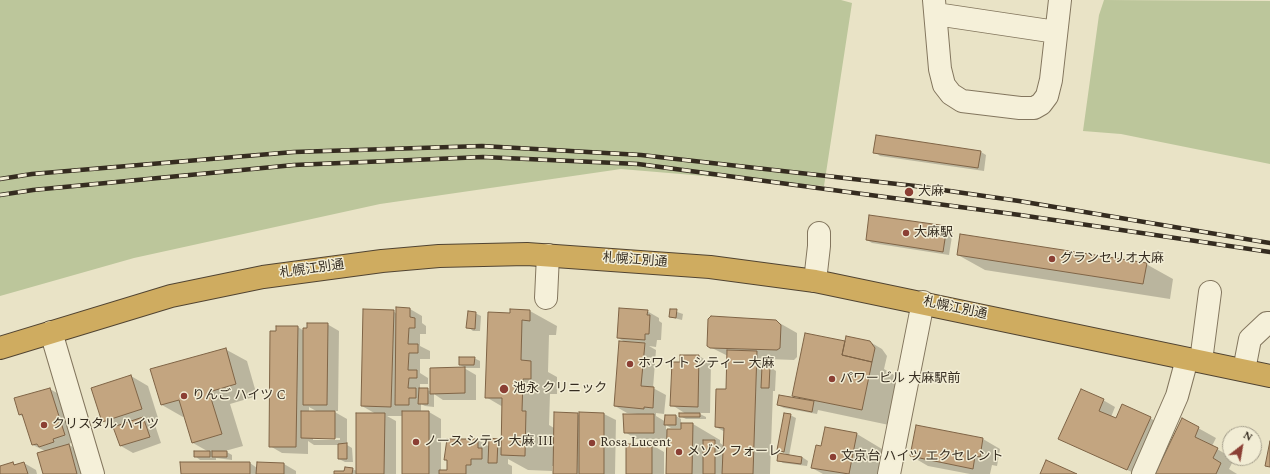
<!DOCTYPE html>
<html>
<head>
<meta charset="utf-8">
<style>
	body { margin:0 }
	#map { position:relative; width:1270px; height:474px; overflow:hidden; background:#e9e3c6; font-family:Spectral,serif }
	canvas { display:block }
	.north { position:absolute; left:1222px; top:426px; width:40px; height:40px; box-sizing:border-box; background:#f2edd5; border:1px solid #a6a08d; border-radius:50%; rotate:31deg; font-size:11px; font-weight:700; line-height:16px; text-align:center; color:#352c20 }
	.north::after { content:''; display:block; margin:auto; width:14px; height:18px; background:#8b3f34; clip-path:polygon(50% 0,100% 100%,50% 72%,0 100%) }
</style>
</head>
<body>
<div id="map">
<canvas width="1270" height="474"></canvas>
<div class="north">N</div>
</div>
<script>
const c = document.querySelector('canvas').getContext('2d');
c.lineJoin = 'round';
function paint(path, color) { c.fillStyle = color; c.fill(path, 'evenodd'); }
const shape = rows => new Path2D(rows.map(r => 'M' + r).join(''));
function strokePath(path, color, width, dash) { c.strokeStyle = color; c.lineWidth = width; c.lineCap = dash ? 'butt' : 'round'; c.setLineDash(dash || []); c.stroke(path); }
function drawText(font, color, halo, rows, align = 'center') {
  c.font = font + ' Spectral,"Noto Sans JP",serif'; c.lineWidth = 3; c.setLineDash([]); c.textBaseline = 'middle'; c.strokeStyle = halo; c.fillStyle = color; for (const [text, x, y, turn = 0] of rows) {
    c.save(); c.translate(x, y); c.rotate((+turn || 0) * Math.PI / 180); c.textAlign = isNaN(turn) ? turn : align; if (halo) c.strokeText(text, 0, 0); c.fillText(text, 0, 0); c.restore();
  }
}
paint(shape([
	[0,0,841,0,852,3,824,186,621,169,380,204,134,258,0,296],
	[1104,0,1270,1,1270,164,1121,134,1083,131,1099,15]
]), '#bcc69b');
paint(shape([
	[875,152,981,152,986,155,984,171,880,156],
	[947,227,953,230,949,255,872,243,867,240],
	[958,255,1146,264,1173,279,1170,299,985,270],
	[410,309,422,316,422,323,426,326,426,334,420,334,420,346,430,351,430,359,420,359,420,373,428,378,428,384,420,384,420,389,431,391,464,368,476,375,476,400,443,400,434,394,434,407,425,406,421,404,421,412,429,412,441,419,441,471,448,471,448,461,445,460,478,440,490,447,498,440,502,442,503,407,486,397,511,310,530,311,557,326,556,335,549,335,548,372,557,377,557,394,550,394,549,425,554,428,555,413,580,415,604,414,616,420,615,474,554,474,554,466,552,466,552,471,528,470,508,459,508,464,512,466,512,474,403,474,403,416,387,416,396,421,396,474,335,474,352,469,357,471,376,414,362,406,393,311,397,314],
	[671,310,683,314,682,320,670,317],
	[647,311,659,318,659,321,662,323,661,340,657,340,656,347,649,346,656,350,653,388,666,395,664,414,656,413,656,416,666,422,676,416,681,419,681,424,693,424,720,440,720,443,724,446,725,432,716,427,727,390,728,356,708,346,776,321,797,333,797,357,794,360,768,359,774,362,773,369,776,371,775,391,773,391,770,474,667,474,668,439,636,439,625,432,638,414,627,413,615,406,625,342,618,338],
	[666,425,671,428,682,428,682,430,666,430],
	[475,313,481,316,480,331,473,331,468,327],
	[327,324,339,331,338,411,333,411,347,419,347,445,352,448,353,462,345,462,339,459,339,445,314,445,308,441,308,454,282,453,270,446,298,327,304,331],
	[309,407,318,412,309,412],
	[313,437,340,438,340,440,313,440],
	[846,342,870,342,882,349,887,356,884,369,899,378,889,425,818,410,817,414,784,408,778,405,801,400,793,395],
	[225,349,247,361,257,396,230,404,243,446,225,451,232,455,232,460,216,458,216,460,200,460,195,456,209,452,193,443,185,416,183,417,162,405],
	[681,356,699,356,711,363,710,413,698,413,706,417,706,419,686,419,680,416,686,414,672,405],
	[474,358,480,361,480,368,466,368,460,365],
	[131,376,148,386,158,418,149,421,155,425,161,443,133,453,121,446,115,428,103,421],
	[50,389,62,396,77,441,68,444,80,452,87,474,44,474,45,451,33,445,24,417,20,415],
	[1103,400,1115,407,1111,417,1116,420,1150,418,1162,425,1136,474,1060,439],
	[790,415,796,418,789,456,802,457,808,461,807,466,783,463,778,460,788,455,778,450],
	[1182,419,1216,438,1212,446,1234,459,1229,469,1237,474,1156,474],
	[857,434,887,452,883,474,823,474,812,468,822,447],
	[983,439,1000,449,997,466,992,465,990,474,970,474,928,466,911,456],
	[652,445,664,452,664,474,627,474],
	[13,463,16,465,24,463,36,470,37,474,0,474,0,467],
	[250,463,257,468,258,463,284,464,296,471,296,474,182,474]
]), '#0003');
const building = shape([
	[876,135,981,151,978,168,873,153,876,135],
	[869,215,947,226,943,252,866,240,869,215],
	[960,234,1147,263,1143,284,957,255,960,234],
	[396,307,410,308,410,317,415,318,415,328,409,328,408,344,418,344,418,353,409,353,408,370,417,370,417,378,409,378,408,388,416,388,416,398,409,398,409,405,395,405,396,307],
	[619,308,648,310,647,315,650,315,649,334,645,334,645,340,617,338,619,308],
	[363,309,394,310,391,407,361,406,363,309],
	[510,309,530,310,530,321,522,320,521,360,531,361,531,379,523,379,522,411,526,411,525,456,501,455,502,398,485,398,488,312,510,313,510,309],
	[670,309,677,309,676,318,669,317,670,309],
	[468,311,476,312,475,329,466,328,468,311],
	[711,316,776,320,781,325,780,348,777,350,710,348,707,346,708,319,711,316],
	[307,323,328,323,327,405,303,405,303,328,307,328,307,323],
	[276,326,298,326,296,447,269,447,270,331,276,331,276,326],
	[805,333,845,341,842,355,872,362,862,410,792,396,805,333],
	[846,336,870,341,875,348,872,362,842,355,846,336],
	[619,341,645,343,641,386,654,387,653,408,644,407,644,409,614,406,619,341],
	[226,348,236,384,209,392,222,434,192,443,179,400,161,405,150,369,226,348],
	[727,350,757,351,753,474,722,474,724,428,715,427,716,389,726,389,727,350],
	[680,355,699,355,698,407,670,406,672,362,680,362,680,355],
	[459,357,475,357,474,365,459,365,459,357],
	[762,366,770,366,769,388,761,388,762,366],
	[465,367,465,393,430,394,430,368,465,367],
	[131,375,142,409,102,422,91,388,131,375],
	[50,388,65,435,53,439,54,442,39,447,37,444,32,445,22,414,19,415,14,398,50,388],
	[419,388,428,388,428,404,418,404,419,388],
	[1081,389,1104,399,1099,411,1116,418,1122,404,1151,417,1127,470,1058,439,1081,389],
	[779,395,814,401,812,412,777,405,779,395],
	[301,411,335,411,335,439,301,438,301,411],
	[402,411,429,411,429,474,402,474,402,411],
	[554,412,578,413,577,474,553,474,554,412],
	[579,412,604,413,604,474,579,474,579,412],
	[356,413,385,413,384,474,356,474,356,413],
	[679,413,700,413,700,417,679,417,679,413],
	[784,413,791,414,784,452,777,450,784,413],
	[623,414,654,414,654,433,624,433,623,414],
	[665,415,676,415,676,425,664,425,665,415],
	[143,417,150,437,120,446,113,427,143,417],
	[1182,418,1199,427,1195,437,1218,448,1213,458,1221,463,1216,474,1155,474,1182,418],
	[681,423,693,423,692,474,666,474,667,429,681,429,681,423],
	[916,425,983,438,980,457,975,456,973,469,910,456,916,425],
	[825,427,857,433,849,474,811,468,816,445,821,446,825,427],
	[489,438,498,439,497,463,488,463,489,438],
	[447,439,478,439,478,448,482,448,482,459,471,459,471,465,466,465,466,474,439,474,439,470,447,470,447,460,444,460,447,439],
	[703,440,715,440,715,474,703,474,703,440],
	[1270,441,1270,467,1265,466,1270,441],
	[347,443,347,459,338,459,338,444,347,443],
	[69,444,77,474,43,474,37,453,69,444],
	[626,444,652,444,652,474,626,474,626,444],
	[194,451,210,451,210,457,194,457,194,451],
	[212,451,227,451,227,457,212,457,212,451],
	[778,453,802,457,801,464,777,461,778,453],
	[1046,460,1077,474,1040,474,1046,460],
	[13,462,14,465,24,462,28,474,0,474,0,466,13,462],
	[180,462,250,462,250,474,181,474,180,462],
	[257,462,284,463,284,474,256,474,257,462],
	[345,467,353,468,352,474,334,474,334,471,344,471,345,467]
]);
paint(building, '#c3a580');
strokePath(building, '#7f6446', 1);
const minor = shape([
	[934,0,940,69,944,85,951,94,962,101,1020,108,1034,108,1041,104,1047,96,1051,80,1060,0],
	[936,14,1056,32],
	[815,281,819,246,819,233],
	[546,298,548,255],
	[51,332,93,474],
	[1201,361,1210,292],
	[1244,370,1250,339,1267,323,1270,323],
	[889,474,923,302],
	[1143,474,1177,396,1187,359]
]);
const highway = shape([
	[0,348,171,296,263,277,382,261,439,256,527,254,710,267,815,281,1270,376]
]);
strokePath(minor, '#83765e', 24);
strokePath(highway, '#514432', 24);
strokePath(minor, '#f5f0d9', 22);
strokePath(highway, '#cfac60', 22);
const rail = shape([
	[0,179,32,174,294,152,482,146,641,155,915,186,1019,201,1270,243],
	[0,195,33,190,294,165,483,157,638,164,1020,215,1270,252]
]);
strokePath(rail, '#352c20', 4.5);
strokePath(rail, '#f2edd5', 3, [9]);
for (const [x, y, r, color] of [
	[909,192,5,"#8b3f34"],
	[906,233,4,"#8b3f34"],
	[1052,259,4,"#8b3f34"],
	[630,364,4,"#8b3f34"],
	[832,379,4,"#8b3f34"],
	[504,389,5,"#8b3f34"],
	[184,396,4,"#8b3f34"],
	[44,425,4,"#8b3f34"],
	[416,442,4,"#8b3f34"],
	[592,443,4,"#8b3f34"],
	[679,452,4,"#8b3f34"],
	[833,457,4,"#8b3f34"]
]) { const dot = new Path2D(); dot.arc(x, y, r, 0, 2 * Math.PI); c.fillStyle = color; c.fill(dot); strokePath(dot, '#f2edd5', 1.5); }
drawText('13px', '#352c20', '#f2edd5', [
	["大麻",918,192],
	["大麻駅",914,233],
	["グランセリオ大麻",1060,259],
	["ホワイト シティー 大麻",638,364],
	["パワービル 大麻駅前",840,379],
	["池永 クリニック",513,389],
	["りんご ハイツ C",192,396],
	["クリスタル ハイツ",52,425],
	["ノース シティ 大麻 III",424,442],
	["Rosa Lucent",600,443],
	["メゾン フォーレ",687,452],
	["文京台 ハイツ エクセレント",841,457]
], 'left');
drawText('13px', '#352c20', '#f2edd5', [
	["札幌江別通",635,261,4],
	["札幌江別通",312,270,-8],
	["札幌江別通",955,309,12]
]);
</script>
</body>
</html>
